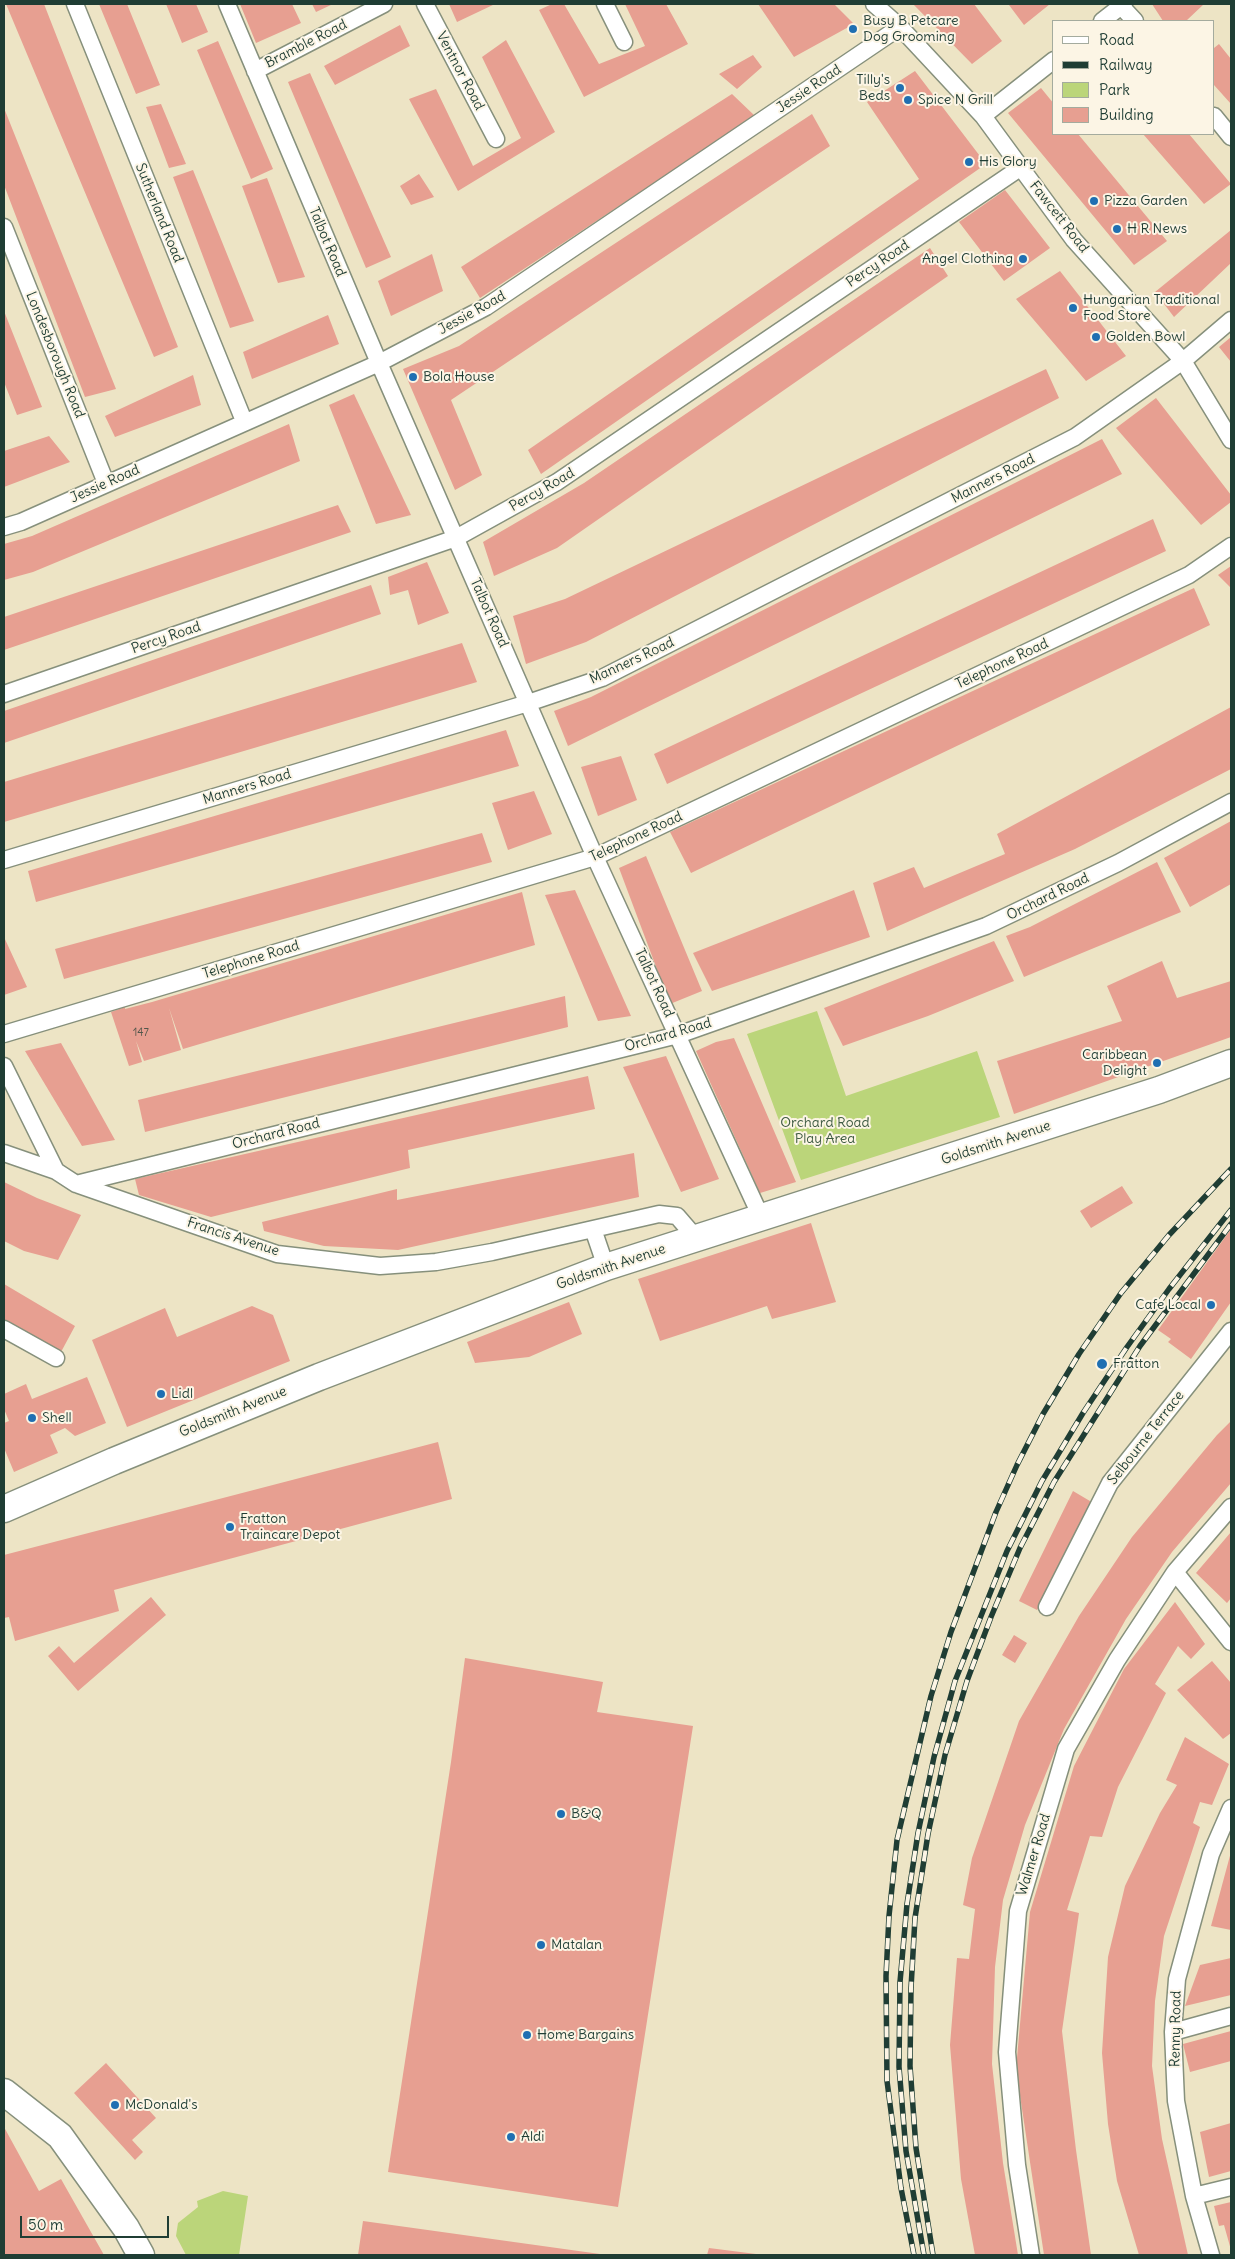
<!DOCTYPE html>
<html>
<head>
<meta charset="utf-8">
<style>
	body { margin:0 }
	#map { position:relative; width:1235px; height:2259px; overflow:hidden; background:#ede4c5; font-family:Delius,sans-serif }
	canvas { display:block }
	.frame { position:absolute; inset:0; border:5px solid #1f3d34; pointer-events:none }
	.legend { position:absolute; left:1052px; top:20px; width:162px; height:115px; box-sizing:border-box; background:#fcf5e5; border:1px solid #a4ab9e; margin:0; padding:6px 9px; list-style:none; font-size:15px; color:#1f3d34 }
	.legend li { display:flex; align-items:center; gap:10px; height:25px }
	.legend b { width:25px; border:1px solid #a4ab9e }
	.scale { position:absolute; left:20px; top:2216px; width:149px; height:22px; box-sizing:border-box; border:2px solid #1f3d34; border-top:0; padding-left:6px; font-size:15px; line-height:18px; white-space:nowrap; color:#1f3d34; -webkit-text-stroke:4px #fcf5e5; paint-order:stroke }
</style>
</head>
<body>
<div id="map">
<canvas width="1235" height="2259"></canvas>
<div class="frame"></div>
<ul class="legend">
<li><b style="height:6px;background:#fff"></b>Road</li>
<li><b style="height:6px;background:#1f3d34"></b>Railway</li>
<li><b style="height:14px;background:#bbd57a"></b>Park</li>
<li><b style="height:14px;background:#e79f91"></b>Building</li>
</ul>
<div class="scale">50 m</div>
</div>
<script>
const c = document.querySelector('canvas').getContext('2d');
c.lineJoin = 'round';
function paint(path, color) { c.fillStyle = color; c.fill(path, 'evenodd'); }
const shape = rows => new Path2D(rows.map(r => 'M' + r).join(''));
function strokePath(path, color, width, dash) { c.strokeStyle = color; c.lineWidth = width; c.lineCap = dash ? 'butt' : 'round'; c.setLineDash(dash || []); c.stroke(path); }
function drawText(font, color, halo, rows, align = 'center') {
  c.font = font + ' Delius,sans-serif'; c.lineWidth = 4; c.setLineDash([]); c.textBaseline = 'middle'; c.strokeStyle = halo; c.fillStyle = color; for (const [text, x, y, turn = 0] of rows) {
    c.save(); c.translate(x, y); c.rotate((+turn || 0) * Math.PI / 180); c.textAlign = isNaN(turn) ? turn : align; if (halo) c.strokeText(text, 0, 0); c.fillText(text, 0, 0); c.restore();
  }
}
paint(shape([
	[817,1011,846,1096,977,1051,1000,1117,801,1180,747,1034],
	[223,2191,248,2196,239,2255,186,2255,176,2236,178,2223,198,2207,197,2201]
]), '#bbd57a');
paint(shape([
	[6,4,44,4,178,347,154,357],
	[99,4,127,4,160,85,136,94],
	[166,4,196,4,208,32,182,43],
	[240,4,292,4,301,23,256,43],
	[312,4,333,4,316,12],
	[449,4,495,4,457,22],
	[552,4,564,4,599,64,645,46,625,4,666,4,688,44,584,97,539,10],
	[758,4,834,4,854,24,794,57],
	[913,4,974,4,1002,41,972,64],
	[1011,4,1050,4,1024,25,1009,5],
	[1152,4,1204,4,1186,21,1163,21],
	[400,25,410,46,335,85,324,66],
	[506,40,555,132,458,191,409,99,436,89,473,166,521,138,482,57],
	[218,41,273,169,251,179,197,50],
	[1219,44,1231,59,1231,104,1214,85,1214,48],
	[753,55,762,67,737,89,719,74],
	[915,71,986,164,541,474,528,450,919,179,867,102],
	[310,73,391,257,366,268,288,82],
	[1041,88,1054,104,1054,134,1078,134,1167,241,1134,265,1008,113],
	[732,94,755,116,480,298,461,267],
	[161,104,186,164,169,168,146,107],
	[4,108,116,389,85,397,4,185],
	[812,114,830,146,451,400,482,475,455,490,403,369,459,346],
	[1143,134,1189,134,1231,184,1204,204],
	[193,170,254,321,230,328,173,177],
	[419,174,434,197,411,205,400,186],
	[267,178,305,277,278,283,242,186],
	[1005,190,1050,248,1004,281,959,222],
	[1231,230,1231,263,1174,317,1155,292],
	[930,248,948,276,557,548,494,576,483,542,584,483],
	[432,254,443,291,391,316,378,281],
	[1060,271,1126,356,1086,381,1016,299],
	[4,311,42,407,17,415,4,382],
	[328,315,339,344,252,379,243,352],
	[1231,337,1231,362,1219,347],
	[1046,369,1059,398,586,642,526,664,513,616,565,599],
	[193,375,201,405,115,437,105,416],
	[354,394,411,515,376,524,329,405],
	[1156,398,1231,495,1231,502,1201,525,1116,428],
	[289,424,300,461,33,572,4,580,4,544,32,536],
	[49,436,70,462,4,487,4,451],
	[1102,439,1122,474,568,746,554,711,591,697],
	[338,505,351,532,4,650,4,617],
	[1153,519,1166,551,667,784,654,754],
	[427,562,449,613,418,625,408,590,390,595,388,577],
	[1231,566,1231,588,1218,575],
	[371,585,381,614,4,743,4,711],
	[1194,588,1210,625,691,873,670,832],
	[462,643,477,682,4,822,4,782],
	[1231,707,1231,769,1075,849,887,931,873,883,914,867,924,888,1005,854,997,834],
	[506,730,519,766,36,902,28,871],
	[621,756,637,800,598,816,581,767],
	[534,791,552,834,508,850,492,803],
	[1231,821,1231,884,1190,907,1164,858],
	[482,833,492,862,64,979,55,949],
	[646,856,702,991,670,1004,619,868],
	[1157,862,1181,912,1024,977,1006,936,1030,927],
	[575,890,631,1016,598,1021,545,895],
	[854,890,870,937,712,991,693,953],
	[522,892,535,945,183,1049,169,1008,181,1050,144,1061,136,1041,142,1062,129,1066,111,1012,125,1007,125,1009,152,1002],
	[4,937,27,987,4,995],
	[994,941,1014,981,928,1016,843,1046,824,1008],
	[1162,961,1177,998,1231,981,1231,1037,1014,1114,997,1061,1122,1021,1107,986],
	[565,996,568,1027,145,1132,138,1100],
	[734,1038,796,1182,760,1193,696,1051,716,1042],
	[61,1043,115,1140,82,1146,25,1051],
	[666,1056,719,1179,681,1192,623,1067],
	[588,1076,595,1109,408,1150,410,1168,211,1217,139,1195,135,1179],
	[634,1153,639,1197,398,1250,324,1246,264,1231,262,1222,397,1189,397,1200],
	[4,1182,37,1198,81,1215,58,1260,24,1251,4,1241],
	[1122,1186,1133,1203,1091,1228,1080,1211],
	[811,1223,836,1302,772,1319,767,1306,660,1341,638,1279],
	[1231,1229,1231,1302,1191,1359,1168,1342,1171,1339,1158,1330],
	[4,1284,75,1326,61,1352,4,1320],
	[569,1302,582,1334,529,1357,475,1363,467,1342],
	[252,1306,273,1315,290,1361,127,1427,92,1340,165,1308,177,1337],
	[87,1377,106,1423,75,1436,65,1428,50,1435,58,1453,14,1472,4,1448,4,1423,9,1421,4,1409,4,1394,26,1384,32,1399],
	[1231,1421,1231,1483,1172,1552,1126,1619,1064,1729,1025,1825,1003,1900,995,1967,992,2064,1003,2163,1018,2255,975,2255,961,2179,950,2045,957,1958,969,1959,975,1909,963,1905,972,1858,1019,1721,1079,1616,1132,1537,1217,1435],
	[438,1442,452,1499,114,1590,119,1611,15,1641,9,1617,4,1618,4,1555],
	[1073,1491,1095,1504,1037,1610,1019,1601],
	[1231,1532,1231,1598,1227,1603,1196,1573],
	[151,1597,166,1615,78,1691,48,1656,59,1646,74,1663],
	[1175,1602,1205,1644,1191,1659,1178,1646,1155,1684,1166,1693,1118,1787,1102,1837,1090,1836,1067,1910,1079,1913,1062,2031,1076,2150,1091,2255,1044,2255,1016,2069,1030,1912,1074,1766,1124,1669],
	[1014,1635,1027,1643,1015,1663,1002,1655],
	[465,1658,603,1682,597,1712,693,1726,618,2207,388,2172,451,1762],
	[1212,1661,1231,1683,1231,1733,1223,1739,1177,1690],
	[1185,1737,1229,1764,1212,1805,1200,1802,1193,1823,1200,1827,1164,1936,1155,2001,1152,2066,1162,2139,1188,2255,1139,2255,1117,2181,1108,2124,1102,2053,1108,1957,1125,1886,1160,1813,1177,1785,1166,1780],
	[1231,1852,1231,1930,1211,1926],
	[1231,1958,1231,1995,1185,2006,1200,1965],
	[1231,2031,1231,2061,1190,2072,1183,2044],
	[106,2063,156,2118,132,2140,143,2152,135,2160,74,2093],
	[1231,2123,1231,2171,1209,2177,1200,2132],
	[4,2127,39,2191,61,2179,104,2255,4,2255],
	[1231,2202,1231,2250,1224,2225,1219,2226,1214,2206],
	[363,2221,600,2254,599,2255,358,2255],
	[709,2248,756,2254,756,2255,707,2255]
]), '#e79f91');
const street = shape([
	[75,4,244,421],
	[227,4,379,363,595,857,761,1217],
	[425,4,496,139],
	[605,4,624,42],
	[874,4,900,27,983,116,1074,240,1183,361,1231,440],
	[1121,6,1135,21],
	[1102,21,1124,4],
	[255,71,384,4],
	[983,116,1054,60],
	[1214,116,1231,137],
	[4,227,106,483],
	[4,527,21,522,379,363,486,307,900,27],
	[4,694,456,538,557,482,1020,168],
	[4,860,528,703,602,678,1075,437,1183,361,1231,320],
	[4,1034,595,857,1189,575,1231,546],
	[4,1066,56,1171,76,1184,277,1254,380,1266,436,1262,492,1252,659,1214,677,1216,696,1238],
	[4,1153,56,1171],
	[76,1184,678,1035,986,926,1118,863,1231,802],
	[593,1229,606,1267],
	[4,1329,56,1358],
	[1175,1572,1231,1642],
	[1047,1607,1110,1483,1231,1331],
	[1173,2032,1231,2016],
	[1194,2196,1231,2187],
	[1031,2255,1017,2165,1007,2052,1018,1911,1066,1749,1117,1660,1175,1572,1231,1507],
	[1211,2255,1194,2196,1176,2101,1173,2032,1177,1979,1211,1854,1231,1808]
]);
const primary = shape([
	[4,1509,114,1461,319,1377,606,1267,1159,1090,1231,1063],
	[4,2092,60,2136,126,2228,141,2255]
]);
strokePath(street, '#86907c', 19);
strokePath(primary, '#86907c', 29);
strokePath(street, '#fff', 16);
strokePath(primary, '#fff', 26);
const rail = shape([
	[914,2255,901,2188,887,2081,886,1976,889,1916,897,1840,931,1696,951,1632,996,1512,1017,1465,1043,1414,1079,1354,1121,1293,1169,1235,1231,1169],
	[924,2255,906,2151,899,2067,900,1982,907,1904,918,1833,934,1757,955,1681,1007,1551,1042,1481,1083,1413,1127,1347,1169,1289,1231,1210],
	[933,2255,916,2148,910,2066,911,1988,915,1918,928,1834,945,1755,967,1681,991,1617,1020,1548,1054,1482,1140,1346,1231,1224]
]);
strokePath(rail, '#1f3d34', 5.5);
strokePath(rail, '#fcf5e5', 4, [11]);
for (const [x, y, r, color] of [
	[853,29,5,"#1f6fb2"],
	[900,88,5,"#1f6fb2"],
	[908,100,5,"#1f6fb2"],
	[969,162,5,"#1f6fb2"],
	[1094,201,5,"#1f6fb2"],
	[1117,229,5,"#1f6fb2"],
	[1023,259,5,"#1f6fb2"],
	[1073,308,5,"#1f6fb2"],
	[1096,337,5,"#1f6fb2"],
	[413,377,5,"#1f6fb2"],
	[1157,1063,5,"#1f6fb2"],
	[1211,1305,5,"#1f6fb2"],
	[1102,1364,6,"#1f6fb2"],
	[161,1394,5,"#1f6fb2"],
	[32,1418,5,"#1f6fb2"],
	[230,1527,5,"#1f6fb2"],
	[561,1814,5,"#1f6fb2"],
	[541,1945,5,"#1f6fb2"],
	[527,2035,5,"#1f6fb2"],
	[115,2105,5,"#1f6fb2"],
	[511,2137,5,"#1f6fb2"]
]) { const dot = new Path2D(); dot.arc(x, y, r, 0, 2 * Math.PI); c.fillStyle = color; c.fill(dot); strokePath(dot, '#fcf5e5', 2); }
drawText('11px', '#51564b', null, [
	["147",141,1033]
]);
drawText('14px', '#1f3d34', '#fcf5e5', [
	["Busy B Petcare",863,21],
	["Dog Grooming",863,37],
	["Tilly's",890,80,"right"],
	["Beds",890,96,"right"],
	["Spice N Grill",918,100],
	["His Glory",979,162],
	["Pizza Garden",1104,201],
	["H R News",1127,229],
	["Angel Clothing",1013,259,"right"],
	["Hungarian Traditional",1083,300],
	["Food Store",1083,316],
	["Golden Bowl",1106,337],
	["Bola House",423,377],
	["Caribbean",1147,1055,"right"],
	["Delight",1147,1071,"right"],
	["Cafe Local",1201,1305,"right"],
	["Fratton",1113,1364],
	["Lidl",171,1394],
	["Shell",42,1418],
	["Fratton",240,1519],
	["Traincare Depot",240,1535],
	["B&Q",571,1814],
	["Matalan",551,1945],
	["Home Bargains",537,2035],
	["McDonald's",125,2105],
	["Aldi",521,2137]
], 'left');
drawText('14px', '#1f3d34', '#fcf5e5', [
	["Bramble Road",306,44,-27],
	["Ventnor Road",460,71,62],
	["Jessie Road",809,89,-34],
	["Sutherland Road",159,213,68],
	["Fawcett Road",1059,217,52],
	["Talbot Road",327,242,67],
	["Percy Road",878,264,-34],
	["Jessie Road",472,313,-29],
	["Londesborough Road",55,355,68],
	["Manners Road",993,479,-27],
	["Jessie Road",105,484,-24],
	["Percy Road",542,490,-30],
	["Talbot Road",489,613,66],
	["Percy Road",166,638,-19],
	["Manners Road",632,661,-25],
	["Telephone Road",1002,664,-25],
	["Manners Road",247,787,-17],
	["Telephone Road",636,837,-25],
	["Orchard Road",1048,897,-26],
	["Telephone Road",251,960,-17],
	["Talbot Road",654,983,65],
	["Orchard Road",668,1035,-16],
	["Orchard Road",276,1134,-14],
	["Goldsmith Avenue",996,1143,-18],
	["Francis Avenue",233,1237,18],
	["Goldsmith Avenue",611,1267,-19],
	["Goldsmith Avenue",233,1412,-22],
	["Selbourne Terrace",1146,1438,-52],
	["Walmer Road",1034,1855,-73],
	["Renny Road",1176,2029,-89]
]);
drawText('14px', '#3e5b42', '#fcf5e5', [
	["Orchard Road",825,1123],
	["Play Area",825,1139]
]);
</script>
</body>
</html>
